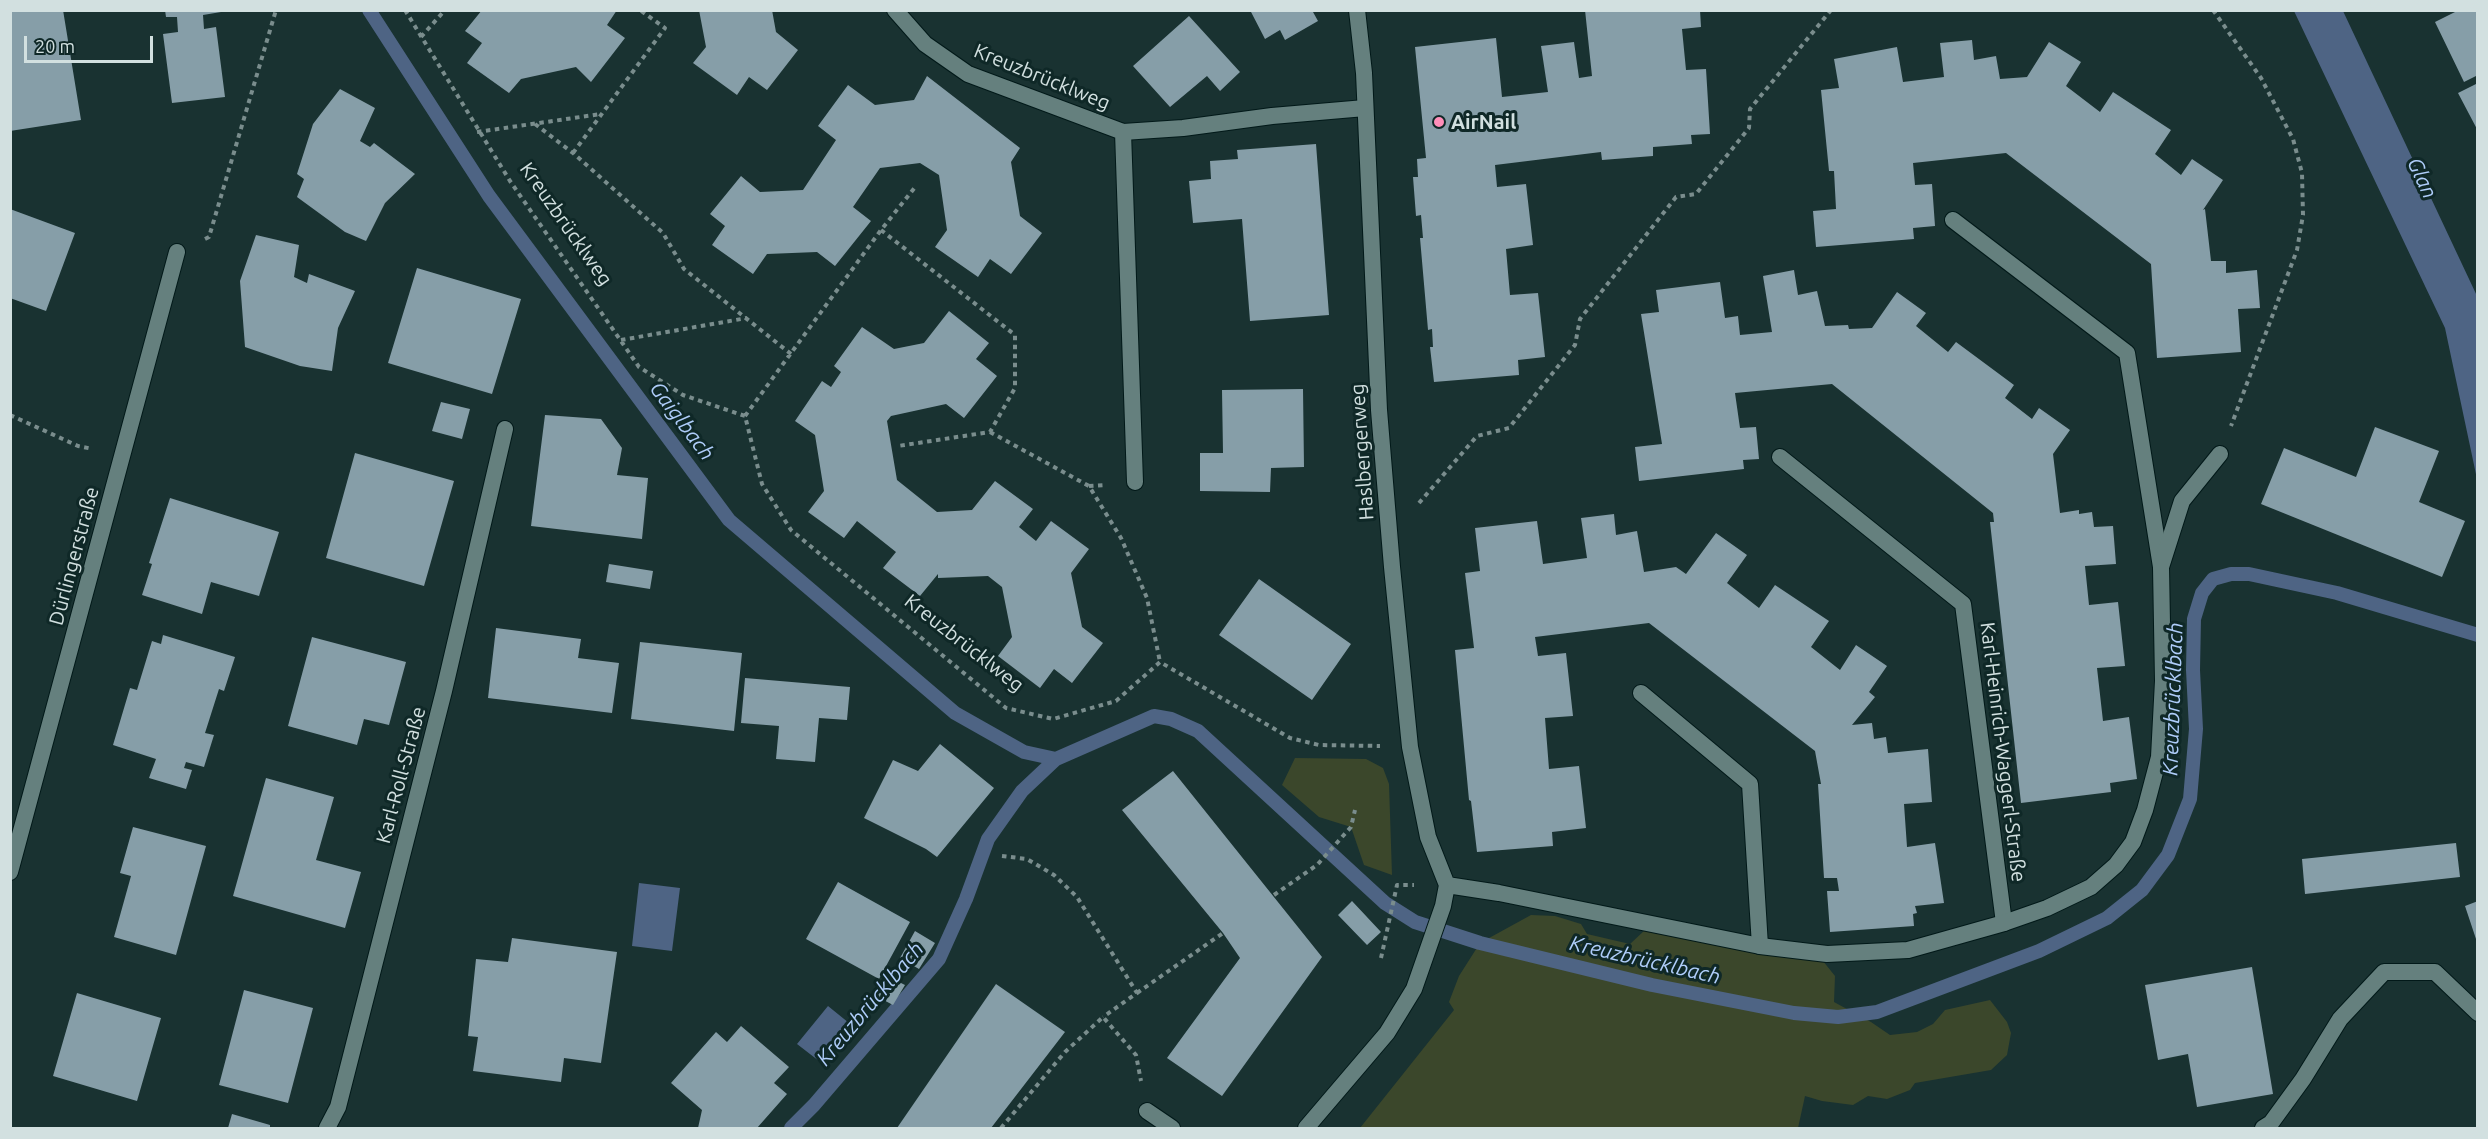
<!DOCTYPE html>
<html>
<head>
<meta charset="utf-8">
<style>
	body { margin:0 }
	#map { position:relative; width:2488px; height:1139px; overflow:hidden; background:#193231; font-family:Ubuntu,sans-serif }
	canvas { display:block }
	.frame { position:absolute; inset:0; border:12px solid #d2e0e0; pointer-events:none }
	.scale { position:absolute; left:24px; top:36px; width:129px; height:27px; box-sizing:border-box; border:3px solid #d2e0e0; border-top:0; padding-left:8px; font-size:18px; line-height:21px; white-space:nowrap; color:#d2e0e0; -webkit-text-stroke:4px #0f2827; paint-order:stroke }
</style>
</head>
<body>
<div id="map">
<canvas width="2488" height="1139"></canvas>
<div class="frame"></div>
<div class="scale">20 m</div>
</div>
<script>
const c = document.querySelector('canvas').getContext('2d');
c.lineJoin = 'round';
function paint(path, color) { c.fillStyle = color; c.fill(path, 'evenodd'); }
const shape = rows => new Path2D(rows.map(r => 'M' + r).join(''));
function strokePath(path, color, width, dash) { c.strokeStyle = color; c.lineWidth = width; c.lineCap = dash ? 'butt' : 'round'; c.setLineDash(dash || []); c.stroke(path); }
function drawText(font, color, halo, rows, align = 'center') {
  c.font = font + ' Ubuntu,sans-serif'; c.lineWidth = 6; c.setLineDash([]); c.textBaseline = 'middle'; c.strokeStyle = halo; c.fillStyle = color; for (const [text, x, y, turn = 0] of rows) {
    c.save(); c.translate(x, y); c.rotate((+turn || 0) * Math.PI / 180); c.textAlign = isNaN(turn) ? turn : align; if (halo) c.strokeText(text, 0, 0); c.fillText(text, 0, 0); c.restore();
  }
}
paint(shape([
	[1295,758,1366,759,1383,768,1389,784,1392,875,1364,865,1351,827,1319,817,1282,785],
	[1531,915,1555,916,1581,924,1587,934,1630,944,1645,930,1766,955,1823,961,1835,976,1834,1002,1871,1022,1890,1035,1917,1032,1933,1024,1945,1010,1990,1000,2007,1022,2011,1033,2007,1055,1991,1070,1915,1083,1910,1090,1887,1099,1868,1096,1853,1105,1822,1101,1805,1096,1798,1128,1360,1128,1454,1010,1449,1002,1459,976,1480,943]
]), '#3b472b');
paint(shape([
	[2294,11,2343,11,2477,296,2477,479,2445,328],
	[639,883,680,888,672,951,632,946],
	[828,1006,849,1023,819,1061,797,1044]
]), '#4e6484');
strokePath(shape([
	[369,10,489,196,729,520,955,713,1024,752,1056,759],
	[791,1128,814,1105,939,959,966,899,988,839,1022,791,1056,759,1154,716,1171,719,1198,731,1385,903,1415,922,1480,943,1652,985,1794,1013,1838,1017,1877,1012,2039,951,2107,918,2142,890,2168,855,2190,799,2196,729,2193,670,2194,619,2202,593,2213,579,2231,574,2249,574,2337,593,2478,635]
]), '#4e6484', 14);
paint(shape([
	[10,10,63,10,81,120,10,131],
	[165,10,233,10,203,15,204,29,216,27,225,97,172,103,163,34,178,32,177,17,166,17],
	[482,10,617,10,607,25,625,38,591,82,576,67,521,79,509,93,467,63,482,43,465,31],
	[699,10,772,10,776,32,798,50,767,90,749,77,737,95,693,63,706,47],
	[1250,10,1316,10,1313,12,1318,21,1285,40,1280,30,1265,39],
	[1585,10,1700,10,1701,27,1682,29,1686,70,1706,69,1710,134,1691,135,1692,144,1653,147,1653,156,1602,160,1601,152,1495,165,1497,187,1526,184,1533,245,1506,249,1510,295,1538,293,1545,357,1518,360,1519,375,1434,382,1430,347,1433,347,1432,329,1428,330,1420,238,1423,238,1421,215,1416,216,1413,177,1418,177,1417,159,1426,158,1415,47,1496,38,1502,97,1548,92,1541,46,1574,42,1579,78,1592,76],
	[2459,10,2478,10,2478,75,2464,82,2435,22],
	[1189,16,1240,72,1220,91,1207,76,1170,107,1133,66],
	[1972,40,1974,60,1996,56,2000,79,2027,77,2049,42,2081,62,2066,86,2100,112,2113,92,2171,130,2155,154,2181,175,2192,159,2223,180,2203,210,2205,209,2211,261,2226,261,2226,273,2257,270,2260,308,2238,309,2241,352,2157,358,2151,264,2006,153,1913,163,1915,185,1932,184,1935,226,1913,228,1914,239,1816,247,1813,211,1836,209,1834,171,1829,171,1821,90,1839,88,1834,59,1897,47,1903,82,1944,77,1940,43],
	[927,76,1020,148,1011,162,1020,216,1042,233,1011,274,990,259,978,277,935,247,947,230,939,175,920,163,880,168,853,207,871,221,835,266,817,252,767,254,753,274,712,245,725,226,710,214,741,176,760,192,803,190,836,140,818,126,848,85,875,105,914,100],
	[2478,83,2478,131,2458,93],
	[340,89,375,108,360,141,370,147,374,143,415,174,385,203,366,241,345,232,297,197,304,179,297,174,313,124],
	[1316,144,1329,315,1250,321,1242,219,1193,223,1189,181,1211,179,1210,161,1238,159,1237,150],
	[10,209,75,233,46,311,10,298],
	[256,235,299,245,294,277,307,283,309,274,355,291,338,328,332,371,300,366,245,347,240,281],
	[417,268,521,299,492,394,388,363],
	[1794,270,1798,295,1817,291,1825,326,1848,325,1849,329,1872,328,1897,292,1926,313,1916,326,1948,352,1956,342,2014,385,2005,398,2032,419,2039,408,2070,430,2053,454,2060,513,2079,510,2079,514,2092,512,2094,527,2113,526,2116,564,2085,566,2089,605,2118,602,2125,666,2097,668,2103,721,2129,717,2137,779,2110,783,2111,792,2021,803,1990,522,1994,522,1993,513,1832,384,1735,393,1740,428,1756,427,1759,459,1743,460,1744,469,1639,481,1635,447,1662,444,1641,314,1659,312,1656,290,1720,282,1725,318,1738,316,1740,335,1772,332,1763,276],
	[949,311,989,343,976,359,997,376,964,418,946,404,891,416,887,421,897,480,937,512,972,510,995,481,1033,509,1019,527,1036,541,1051,521,1089,549,1071,573,1082,627,1103,643,1072,683,1054,669,1040,688,998,656,1012,637,1002,587,988,576,938,578,938,574,920,596,883,568,896,552,857,521,844,538,808,512,824,491,815,435,795,421,822,381,831,387,841,372,834,366,862,327,894,349,924,343],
	[1303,389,1304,467,1271,468,1270,492,1200,491,1200,453,1223,453,1222,390],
	[441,402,470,409,462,439,432,431],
	[545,415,601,419,622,448,617,475,648,478,642,539,531,526],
	[2375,427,2439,451,2419,502,2465,521,2442,577,2261,504,2284,448,2356,477],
	[355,453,454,481,424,586,326,558],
	[170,498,279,532,259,596,211,582,202,614,142,595,152,564,149,563],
	[1614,514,1616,535,1637,531,1644,572,1676,567,1686,574,1716,533,1747,555,1727,583,1759,608,1775,585,1829,621,1811,647,1840,670,1856,645,1887,666,1869,692,1875,697,1852,725,1872,723,1874,739,1886,737,1888,753,1928,749,1932,802,1904,804,1907,847,1935,843,1944,903,1915,906,1917,913,1913,914,1914,926,1830,932,1827,891,1839,891,1837,878,1824,878,1818,784,1821,784,1815,751,1649,623,1535,637,1538,656,1566,653,1573,716,1545,718,1549,769,1579,766,1586,828,1552,832,1553,846,1477,852,1471,801,1469,800,1455,650,1474,648,1465,573,1480,571,1475,528,1537,521,1543,564,1587,558,1581,518],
	[609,564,653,571,650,589,606,582],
	[1259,579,1351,644,1312,700,1219,635],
	[496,628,581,639,578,658,619,663,612,713,488,698],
	[163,635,235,657,224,691,219,689,205,733,214,735,204,767,186,762,184,768,192,770,186,789,149,778,156,759,113,745,130,688,137,690,152,641,161,644],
	[312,637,406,662,389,725,364,719,357,745,288,726],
	[640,642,742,653,734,731,631,719],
	[745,678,850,687,847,720,819,718,815,762,776,759,779,726,741,723],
	[940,744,994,788,937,857,926,849,864,818,893,760,918,771],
	[1173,771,1322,957,1222,1096,1167,1058,1240,958,1223,933,1122,810],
	[266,778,334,797,316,860,361,872,345,928,233,896],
	[133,827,206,846,176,955,114,937,131,876,120,873],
	[2456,843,2460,877,2305,894,2302,859],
	[838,882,910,922,879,979,806,939],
	[1352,901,1381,932,1367,945,1338,915],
	[2478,901,2478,942,2477,942,2465,906],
	[915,931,935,943,919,969,900,958],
	[512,938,617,952,601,1063,564,1058,561,1082,473,1071,478,1037,468,1036,476,959,508,962],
	[2252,967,2273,1094,2197,1107,2188,1054,2158,1060,2145,985],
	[887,976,905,985,893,1005,876,996],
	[996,984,1065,1032,991,1128,897,1128],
	[244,990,313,1008,288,1103,219,1085],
	[77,993,161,1018,137,1101,53,1076],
	[741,1026,789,1067,774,1083,787,1094,757,1128,698,1128,702,1110,671,1083,716,1032,727,1042],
	[232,1114,270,1125,270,1128,228,1128]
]), '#869ea8');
const service = shape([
	[895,10,925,44,968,74,1123,132,1183,128,1272,116,1365,108],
	[1123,132,1135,482],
	[1953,220,2127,353,2161,567],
	[1780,457,1963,604,2004,923],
	[1641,693,1750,784,1760,946],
	[1147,1111,1172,1128],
	[2263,1128,2271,1123,2303,1079,2340,1019,2384,972,2435,972,2478,1013]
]);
const minor = shape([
	[1357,10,1364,73,1379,410,1392,567,1410,747,1428,837,1447,885],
	[10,872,177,252],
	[1447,885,1499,893,1760,946,1827,954,1908,950,2004,923,2047,908,2091,887,2116,865,2133,842,2145,810,2159,757,2163,681,2161,567,2182,501,2220,454],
	[327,1128,338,1107,444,691,505,429],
	[1306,1128,1387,1033,1414,989,1443,906,1447,885]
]);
strokePath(service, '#021919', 18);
strokePath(minor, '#021919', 18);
strokePath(shape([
	[405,10,510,181,639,367,683,395,745,416,762,484,791,530,1006,708,1053,719,1116,701,1160,662,1290,738,1319,745,1380,746],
	[2213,10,2261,78,2293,139,2302,173,2303,215,2297,250,2231,426],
	[421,37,445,10],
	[535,124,573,153,663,233,684,269,791,354],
	[477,132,601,114],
	[573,153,665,28,640,10],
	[881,230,1015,335,1015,388,990,432,898,446],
	[205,239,209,237,276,10],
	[621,340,747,318],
	[10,415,78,446,93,449],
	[745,416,881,230,916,186],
	[990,432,1089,486,1121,538,1147,598,1160,662],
	[1089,486,1106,485],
	[1419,503,1477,436,1509,428,1575,345,1580,319,1676,197,1696,194,1749,128,1750,109,1831,10],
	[1002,856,1027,859,1054,875,1077,897,1137,993,1103,1017],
	[1274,895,1317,865,1351,827,1355,810],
	[1381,958,1397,885,1414,885],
	[1137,993,1223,933],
	[1001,1128,1065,1052,1103,1017,1136,1055,1141,1081]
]), '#7a8d8d', 4, [4.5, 4.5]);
strokePath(service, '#65807e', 16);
strokePath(minor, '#65807e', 16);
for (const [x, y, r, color] of [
	[1439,122,6,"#ff8eb9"]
]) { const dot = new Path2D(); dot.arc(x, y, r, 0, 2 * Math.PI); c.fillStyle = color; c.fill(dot); strokePath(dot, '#0f2827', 2); }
drawText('20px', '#d2e0e0', '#0f2827', [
	["Kreuzbrücklweg",1042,77,22],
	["Kreuzbrücklweg",566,224,55],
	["Haslbergerweg",1362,452,-94],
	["Dürlingerstraße",74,556,-75],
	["Kreuzbrücklweg",964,643,38],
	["Karl-Heinrich-Waggerl-Straße",2003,752,83],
	["Karl-Roll-Straße",401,775,-75]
]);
drawText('bold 20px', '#d2e0e0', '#0f2827', [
	["AirNail",1451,122]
], 'left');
drawText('italic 21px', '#afcdfa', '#0f2827', [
	["Glan",2422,178,65],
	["Gaiglbach",682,421,53],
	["Kreuzbrücklbach",2173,699,-88],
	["Kreuzbrücklbach",1645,960,13],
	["Kreuzbrücklbach",870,1004,-50]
]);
</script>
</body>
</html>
